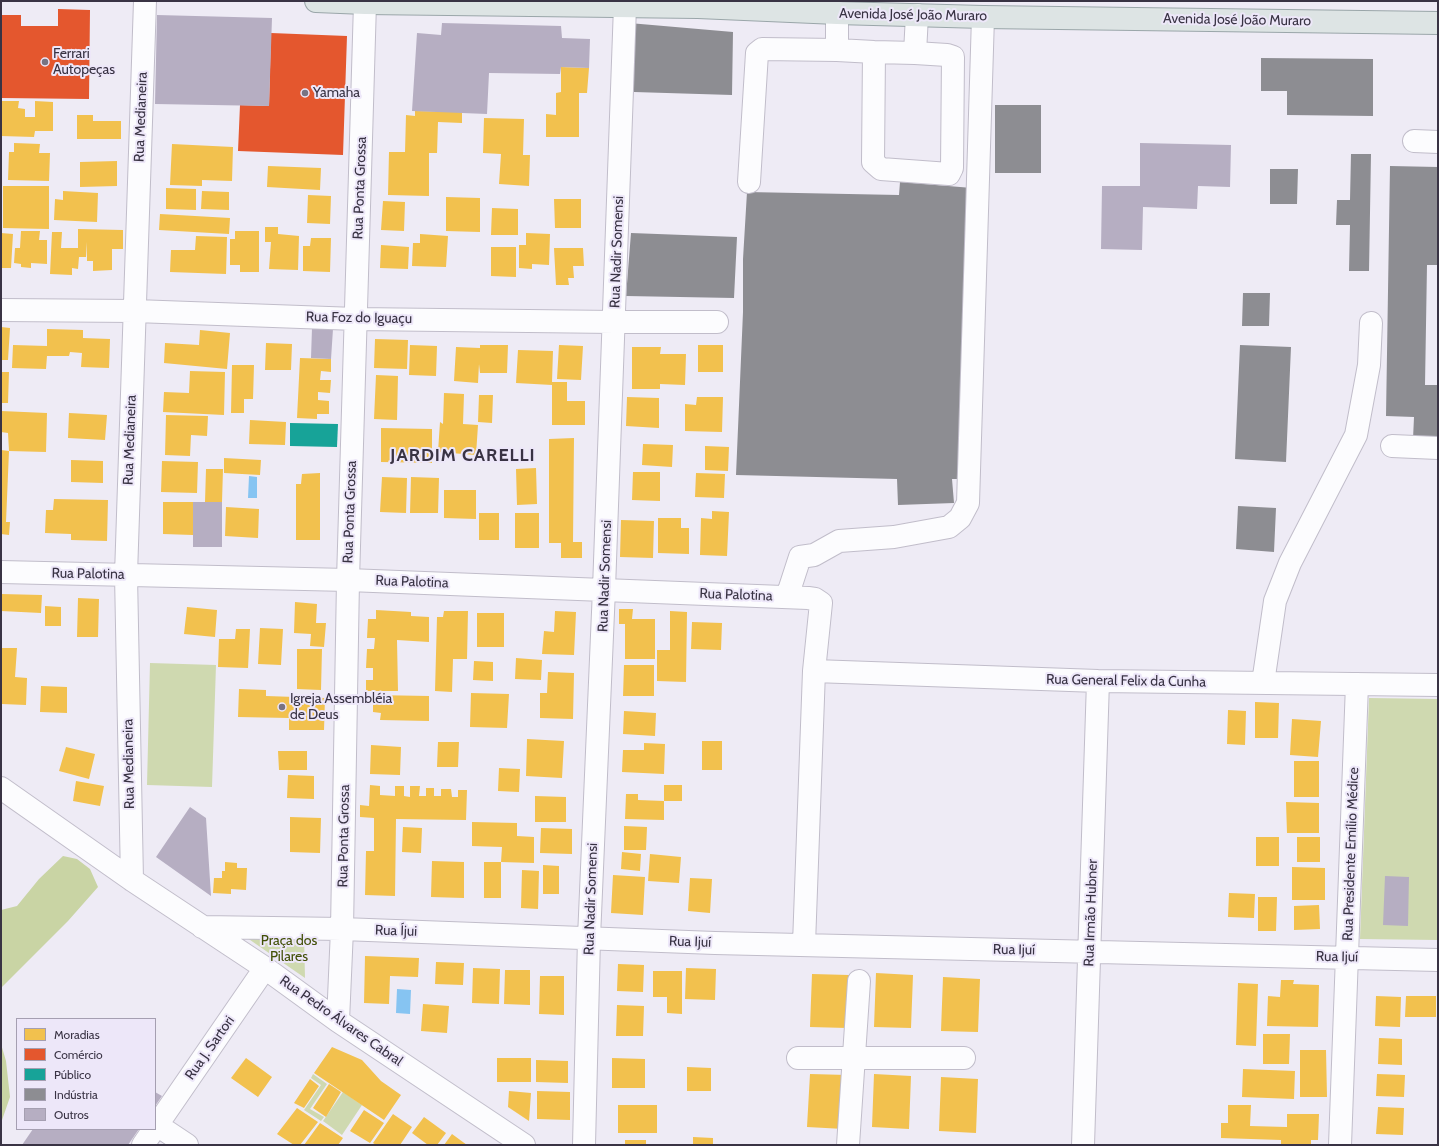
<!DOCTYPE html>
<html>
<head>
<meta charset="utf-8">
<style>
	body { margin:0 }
	#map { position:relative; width:1439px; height:1146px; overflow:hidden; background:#eeebf5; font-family:Cabin,sans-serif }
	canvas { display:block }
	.frame { position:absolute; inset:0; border:2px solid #393344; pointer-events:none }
	.legend { position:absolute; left:16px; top:1018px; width:140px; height:112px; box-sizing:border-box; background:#ede7f9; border:1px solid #a59fb1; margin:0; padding:5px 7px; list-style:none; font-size:12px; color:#393344 }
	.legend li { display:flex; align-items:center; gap:8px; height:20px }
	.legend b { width:20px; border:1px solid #a59fb1 }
</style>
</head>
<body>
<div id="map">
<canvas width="1439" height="1146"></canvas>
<div class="frame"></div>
<ul class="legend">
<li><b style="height:11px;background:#f2c14e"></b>Moradias</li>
<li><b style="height:11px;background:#e4572e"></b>Comércio</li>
<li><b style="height:11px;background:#17a398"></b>Público</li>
<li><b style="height:11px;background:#8d8d92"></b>Indústria</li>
<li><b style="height:11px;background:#b6aec2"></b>Outros</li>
</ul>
</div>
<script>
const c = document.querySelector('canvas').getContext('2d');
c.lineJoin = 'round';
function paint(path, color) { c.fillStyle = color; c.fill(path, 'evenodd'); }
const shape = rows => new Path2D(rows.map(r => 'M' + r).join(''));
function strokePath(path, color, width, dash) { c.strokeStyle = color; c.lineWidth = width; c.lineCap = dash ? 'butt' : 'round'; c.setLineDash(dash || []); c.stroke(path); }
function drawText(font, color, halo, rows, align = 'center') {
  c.font = font + ' Cabin,sans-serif'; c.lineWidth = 4; c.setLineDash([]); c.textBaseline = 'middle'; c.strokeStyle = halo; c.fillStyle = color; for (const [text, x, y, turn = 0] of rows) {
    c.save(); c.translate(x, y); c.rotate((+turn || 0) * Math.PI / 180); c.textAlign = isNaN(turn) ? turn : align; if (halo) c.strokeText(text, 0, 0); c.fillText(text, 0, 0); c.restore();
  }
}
paint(shape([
	[150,663,216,665,212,787,147,785],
	[1369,698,1438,699,1438,940,1360,939],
	[240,933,304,933,305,978],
	[313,1074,327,1084,310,1109,324,1117,321,1121,304,1110,321,1085,311,1078],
	[343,1092,362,1105,342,1135,323,1121]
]), '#cfd9b0');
paint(shape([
	[63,856,77,859,90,869,98,887,68,921,1,988,1,910,17,906,39,879],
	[1,1044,6,1061,10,1097,1,1123]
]), '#c9d4a4');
paint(shape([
	[249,476,257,477,257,498,248,498],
	[397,989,411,990,410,1014,396,1013]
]), '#86c4f2');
paint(shape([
	[561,67,589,68,587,93,579,93,579,137,546,137,546,114,556,115,556,93,561,92],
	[1,101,19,101,18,108,25,109,25,117,35,117,35,101,53,102,53,131,35,131,34,137,1,136],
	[415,111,462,112,462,123,438,122,437,153,429,153,429,196,388,195,389,152,405,152,406,115,415,116],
	[77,115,93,115,93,121,121,121,121,139,77,139],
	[484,118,524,119,523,155,530,155,529,186,499,184,501,154,483,153],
	[14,143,40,144,39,153,50,153,49,181,8,180,9,152,14,152],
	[172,144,233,147,232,181,202,180,202,186,170,185],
	[117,161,117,186,80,187,80,162],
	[268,166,321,168,320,190,267,187],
	[3,186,49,186,49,229,3,228],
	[166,188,196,189,196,210,166,209],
	[63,191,98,193,97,222,54,220,55,199,63,200],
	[202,191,229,192,229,210,201,209],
	[308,195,331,196,330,224,307,223],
	[446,197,480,198,480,232,446,231],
	[554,199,581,199,581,228,555,228],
	[383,201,405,202,404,231,381,230],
	[492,208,518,209,518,235,491,235],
	[160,214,230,218,229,234,159,230],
	[265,227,278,227,278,234,299,236,298,270,269,269,271,242,265,242],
	[78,229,123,230,123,249,112,249,112,270,93,271,93,261,87,261,87,242,86,257,79,257,78,269,72,268,72,275,50,274,52,232,62,232,61,248,78,248],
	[21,231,40,231,39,240,47,240,47,264,31,263,31,268,21,267,21,264,14,263,15,248,20,248],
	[235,231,259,231,259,272,240,272,240,265,230,265,230,239,235,239],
	[1,233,13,234,11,268,1,268],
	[526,233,550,234,549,265,532,264,532,269,519,268,519,245,526,245],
	[420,234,448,236,446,267,412,266,413,243,420,243],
	[196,236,227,237,226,274,170,272,171,250,195,250],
	[311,238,331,238,330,272,303,271,303,246,310,246],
	[381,245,409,247,408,269,380,268],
	[491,247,516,247,516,277,491,276],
	[554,248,583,248,584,266,573,266,574,278,568,278,569,285,556,285],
	[1,327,10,328,8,360,1,360],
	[47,329,83,330,83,338,110,339,109,368,81,367,82,353,70,352,69,356,47,356,46,369,12,368,13,345,47,346],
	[200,330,230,333,227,369,164,363,165,343,199,345],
	[375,339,408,340,407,369,374,368],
	[266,343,292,344,291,370,265,370],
	[410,345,437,346,436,376,409,375],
	[480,345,508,345,507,373,480,373,479,364,478,383,454,381,456,347,480,348],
	[559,345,583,346,581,380,557,379],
	[698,345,723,345,723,372,698,372],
	[632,347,661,347,660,354,686,354,685,385,660,384,660,389,632,389],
	[518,350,553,351,552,382,567,382,567,401,585,401,585,425,552,425,552,385,516,383],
	[300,358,331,359,331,372,321,371,320,380,331,380,330,393,318,392,318,400,329,401,329,414,317,414,317,419,297,418],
	[232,365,254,365,253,399,244,399,244,413,231,413],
	[190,371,225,372,224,415,163,412,164,392,189,393],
	[1,372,9,372,8,403,1,403],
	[376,375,398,376,397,420,374,419],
	[444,393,464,394,463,424,478,425,476,455,438,452,440,422,443,424],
	[479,395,493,395,492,423,478,422],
	[627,397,659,398,659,428,626,426],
	[697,397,723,397,722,432,685,431,685,404,696,405],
	[1,411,47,413,46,452,9,451,8,433,1,432],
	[69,413,107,415,105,440,68,438],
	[166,415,208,416,207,436,191,435,190,456,165,455],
	[250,420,286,422,285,445,249,444],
	[381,428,432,429,432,463,381,462],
	[574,438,573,542,582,542,582,558,561,558,561,543,549,543,549,439],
	[643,444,673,445,672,467,642,465],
	[705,446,729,447,728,471,705,470],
	[1,450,9,451,6,522,10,522,9,535,1,534],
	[224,458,261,460,260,475,224,473],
	[71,460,103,461,103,483,71,482],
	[162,461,198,462,197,493,161,492],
	[536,468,537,504,517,505,516,469],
	[206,469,223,469,222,502,205,502],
	[633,472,660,472,660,501,632,500],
	[320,473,320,540,296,540,296,484,301,484,302,474],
	[696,473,725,474,724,498,695,497],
	[382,477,407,478,406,513,380,512],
	[411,477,439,478,438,513,410,513],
	[444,490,476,490,476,519,444,518],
	[54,499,108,500,107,541,71,540,71,534,45,533,46,510,53,510],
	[163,502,193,502,193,535,163,534],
	[226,507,259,509,258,538,225,536],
	[712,511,729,512,727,556,700,555,701,518,712,519],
	[479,513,499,513,499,540,479,540],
	[515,513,539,513,539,548,515,548],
	[658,518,681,518,681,528,689,528,689,554,658,553],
	[621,520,654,521,653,558,620,557],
	[1,594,42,595,41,613,1,611],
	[78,598,99,599,98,637,77,637],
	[295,602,317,604,316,623,326,623,324,647,310,646,311,634,294,633],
	[45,606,61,607,61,626,45,626],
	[187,607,217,610,215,637,184,634],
	[619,609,633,609,632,619,655,619,655,659,625,659,625,624,619,624],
	[376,610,411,612,411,616,429,617,429,642,397,640,398,691,366,691,366,680,373,680,373,668,366,668,367,649,374,649,375,638,367,638,368,619,376,619],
	[444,611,468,611,467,659,453,659,452,692,435,691,437,617,443,617],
	[555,611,576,612,574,655,542,654,544,631,554,632],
	[670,611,687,612,686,682,657,681,657,650,670,650],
	[477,613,504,613,504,647,477,647],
	[692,622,722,623,721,650,691,649],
	[260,628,283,629,281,665,258,664],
	[236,629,250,629,248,668,218,667,219,639,235,639],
	[1,648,17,648,15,677,27,678,26,705,2,704],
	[297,649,322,649,321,690,297,689],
	[516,658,542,660,541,680,515,679],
	[474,661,493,662,493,681,473,680],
	[624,665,654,665,654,696,623,696],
	[548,672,574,673,573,719,540,718,540,693,547,693],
	[41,686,67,687,67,713,40,712],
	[239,689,266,690,266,696,325,698,324,730,289,730,289,718,238,717],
	[471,693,509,694,507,728,470,727],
	[373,695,429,696,429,721,380,720,381,713,373,712],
	[1255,702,1279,703,1278,738,1255,738],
	[1228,710,1246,711,1245,745,1227,744],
	[624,711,656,713,655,736,623,734],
	[1292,719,1321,721,1318,757,1290,755],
	[527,739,564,741,562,778,526,776],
	[702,741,722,741,722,770,702,770],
	[438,742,459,742,458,767,437,767],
	[644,743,665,744,664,774,622,772,623,750,644,750],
	[371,745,401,747,400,775,370,774],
	[66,747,95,754,89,779,59,771],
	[278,751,307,751,307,770,279,770],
	[1294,761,1319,761,1319,797,1294,797],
	[499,768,520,769,519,792,498,791],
	[288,775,314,776,314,799,287,798],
	[76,781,104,786,100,806,73,801],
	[370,785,380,786,380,795,395,796,395,786,404,786,404,796,410,797,410,786,420,786,419,796,426,796,426,788,434,788,434,796,441,796,441,789,451,789,452,797,458,797,458,790,467,790,466,820,396,819,395,896,365,895,366,851,374,851,374,818,360,817,360,805,369,806],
	[664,785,682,785,682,801,664,801],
	[626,794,638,794,638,800,664,801,664,820,625,819],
	[535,796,566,797,566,822,535,822],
	[1286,802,1319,803,1319,833,1287,833],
	[290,817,321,818,320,853,290,852],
	[472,822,517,823,517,836,534,837,534,863,501,862,502,847,472,846],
	[624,826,647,827,646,850,624,850],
	[403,827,422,828,421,853,402,852],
	[541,828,572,829,572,854,540,853],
	[1256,837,1279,837,1279,866,1256,866],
	[1297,837,1320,837,1320,862,1297,862],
	[622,852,641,854,640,871,621,869],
	[650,854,681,857,679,883,648,881],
	[432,861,464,862,464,898,431,897],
	[225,862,237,863,237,868,247,868,246,890,231,889,231,894,213,893,214,878,222,878,222,871,225,871],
	[484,862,501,862,501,898,484,898],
	[543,865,559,866,559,894,543,894],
	[1292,867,1325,868,1325,900,1292,900],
	[522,870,539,871,538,909,521,908],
	[613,875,645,877,643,915,611,913],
	[690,878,712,879,710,913,688,911],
	[1229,893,1255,894,1254,918,1228,917],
	[1258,897,1277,897,1276,931,1258,931],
	[1319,905,1320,929,1294,930,1294,906],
	[365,956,419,958,418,977,390,976,389,1004,364,1003],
	[436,962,464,963,463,985,435,984],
	[618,964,644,965,643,992,617,991],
	[473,968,500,969,499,1004,472,1003],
	[686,968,716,969,715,1000,685,999],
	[505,970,530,970,530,1005,504,1004],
	[653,971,682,971,682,1014,667,1013,667,997,653,997],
	[876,973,913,975,911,1028,874,1027],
	[812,974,849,975,847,1028,810,1027],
	[540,976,564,976,564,1015,539,1014],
	[943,977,980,979,978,1032,941,1031],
	[1281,980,1294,980,1293,984,1319,985,1318,1027,1267,1026,1268,996,1280,997],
	[1238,983,1258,984,1256,1046,1236,1045],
	[1376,996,1401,997,1400,1027,1375,1026],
	[1406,996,1436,996,1436,1017,1405,1017],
	[423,1004,449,1006,447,1033,421,1031],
	[617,1005,644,1006,643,1036,616,1036],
	[1263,1034,1290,1034,1289,1064,1263,1064],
	[1379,1038,1402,1039,1402,1065,1378,1064],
	[332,1047,362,1060,381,1081,401,1095,384,1120,314,1073],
	[1300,1050,1326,1050,1327,1097,1300,1097],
	[246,1058,272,1077,258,1097,231,1078],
	[497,1058,531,1058,531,1082,497,1082],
	[612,1058,645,1059,645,1088,612,1088],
	[536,1060,568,1061,568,1083,536,1082],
	[687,1067,711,1068,711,1091,687,1091],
	[1243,1069,1295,1071,1294,1099,1242,1097],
	[810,1074,847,1075,844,1129,807,1127],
	[874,1074,911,1076,909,1129,872,1127],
	[1377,1074,1405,1075,1404,1097,1376,1096],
	[941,1077,978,1079,976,1133,939,1131],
	[310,1079,319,1086,304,1108,294,1103],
	[329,1084,341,1092,326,1117,313,1108],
	[509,1091,531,1093,529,1121,508,1107],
	[537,1091,570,1092,570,1120,537,1119],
	[618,1105,657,1105,657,1133,618,1133],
	[1228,1105,1251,1105,1250,1126,1287,1127,1287,1114,1319,1114,1318,1140,1311,1140,1311,1145,1281,1145,1281,1140,1221,1138,1221,1123,1228,1123],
	[1378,1107,1404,1108,1403,1135,1376,1134],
	[297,1108,318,1122,300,1145,294,1145,277,1134],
	[364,1110,384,1123,370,1143,350,1131],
	[393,1114,412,1127,400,1145,376,1145,373,1143],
	[424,1117,446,1133,437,1145,428,1145,412,1133],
	[320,1123,343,1138,338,1145,304,1145],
	[452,1134,467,1145,444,1145],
	[693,1137,713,1138,713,1145,693,1145],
	[625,1140,646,1140,646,1145,625,1145]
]), '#f2c14e');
paint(shape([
	[58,9,90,10,89,99,1,98,1,15,21,15,21,26,58,26],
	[271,33,347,36,343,155,238,151,240,105,269,106]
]), '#e4572e');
paint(shape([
	[290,423,338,424,337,447,290,446]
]), '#17a398');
paint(shape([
	[629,23,733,32,732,95,634,92],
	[1261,58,1373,59,1373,116,1287,115,1287,91,1261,91],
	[995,105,1041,105,1041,173,995,173],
	[1351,154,1371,154,1369,271,1349,271,1350,225,1336,225,1337,200,1350,200],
	[1390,166,1438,167,1438,265,1427,265,1425,385,1438,385,1438,441,1413,439,1414,417,1386,416],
	[1270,169,1298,169,1297,204,1270,204],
	[900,182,972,188,965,479,952,479,954,503,898,505,897,479,736,475,743,312,743,259,747,192,899,195],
	[631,233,737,237,734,298,626,296],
	[1243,293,1270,293,1269,326,1242,326],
	[1240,345,1291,347,1286,462,1235,459],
	[1238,506,1276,508,1274,552,1236,549]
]), '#8d8d92');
paint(shape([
	[157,15,272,18,269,106,155,104],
	[442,23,561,26,562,38,590,39,589,68,561,67,560,74,489,73,487,114,412,111,417,33,441,35],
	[1140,143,1231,145,1230,187,1198,186,1197,209,1143,207,1142,250,1101,249,1102,186,1140,186],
	[312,328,333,329,331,359,311,358],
	[193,502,222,502,222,547,193,547],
	[190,807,206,818,211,896,156,857],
	[1385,876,1409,877,1408,926,1383,925],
	[155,1092,162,1096,155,1106],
	[33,1129,139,1129,128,1145,22,1145]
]), '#b6aec2');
const minor = shape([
	[837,13,837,50],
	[915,53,917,15],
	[1414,141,1438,142],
	[749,182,757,53,762,49,837,50,874,52,915,53,947,55,953,57,952,168,949,174,881,169,873,162,874,52],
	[1,310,135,311,356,319,614,322,717,322],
	[1392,446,1438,448],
	[1,572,348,580,808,598,815,599,821,603,814,671,804,944],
	[787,597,800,557,814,555,839,541,894,537,949,527,960,518,968,503,983,17],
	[814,671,1098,681,1438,685],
	[1263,683,1275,601,1290,563,1356,435,1369,365,1371,323],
	[1,788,132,880,265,968,338,1021,524,1145],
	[132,880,126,575,145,1],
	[202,927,342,929,715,943,1438,960],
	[338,1021,342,929,348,580,365,3],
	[798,1058,964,1058],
	[157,1125,187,1145],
	[155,1128,265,968],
	[143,1145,154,1129],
	[584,1145,589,938,604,589,625,6],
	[848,1145,859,981],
	[1083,1145,1098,681],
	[1340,1145,1357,684]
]);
const major = shape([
	[316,1,365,3,698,7,837,13,983,17,1438,23]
]);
strokePath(minor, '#c1bdca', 24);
strokePath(major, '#9aa6a9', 24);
strokePath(minor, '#fcfcfe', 22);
strokePath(major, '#dde4e4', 22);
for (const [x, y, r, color] of [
	[45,62,4,"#787382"],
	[305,93,4,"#787382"],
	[282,707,4,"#787382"]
]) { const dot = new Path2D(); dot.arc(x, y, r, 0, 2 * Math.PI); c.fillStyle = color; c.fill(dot); strokePath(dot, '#ede7f9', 1.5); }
drawText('14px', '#393344', '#ede7f9', [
	["Avenida José João Muraro",913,15,1],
	["Avenida José João Muraro",1237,20,1],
	["Rua Medianeira",141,117,-88],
	["Rua Ponta Grossa",360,188,-88],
	["Rua Nadir Somensi",617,252,-88],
	["Rua Foz do Iguaçu",359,318,1],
	["Rua Medianeira",130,440,-88],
	["Rua Ponta Grossa",350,512,-88],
	["Rua Palotina",88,574,1],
	["Rua Nadir Somensi",605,576,-88],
	["Rua Palotina",412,582,2],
	["Rua Palotina",736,595,2],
	["Rua General Felix da Cunha",1126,681,1],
	["Rua Medianeira",129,764,-91],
	["Rua Ponta Grossa",344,836,-89],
	["Rua Presidente Emílio Médice",1351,854,-88],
	["Rua Nadir Somensi",591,899,-88],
	["Rua Irmão Hubner",1091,913,-88],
	["Rua Íjui",396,931,2],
	["Rua Ijuí",690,942,2],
	["Rua Ijuí",1014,950,1],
	["Rua Ijuí",1337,957,1],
	["Rua Pedro Álvares Cabral",341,1021,35],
	["Rua J. Sartori",210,1048,-55]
]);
drawText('14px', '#393344', '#ede7f9', [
	["Ferrari",53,54],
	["Autopeças",53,70],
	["Yamaha",313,93],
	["Igreja Assembléia",290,699],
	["de Deus",290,715]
], 'left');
drawText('14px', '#425007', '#ede7f9', [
	["Praça dos",289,941],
	["Pilares",289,957]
]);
c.letterSpacing = '1px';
drawText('bold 18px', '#393344', '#ede7f9', [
	["JARDIM CARELLI",463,456]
]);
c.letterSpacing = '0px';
</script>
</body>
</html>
